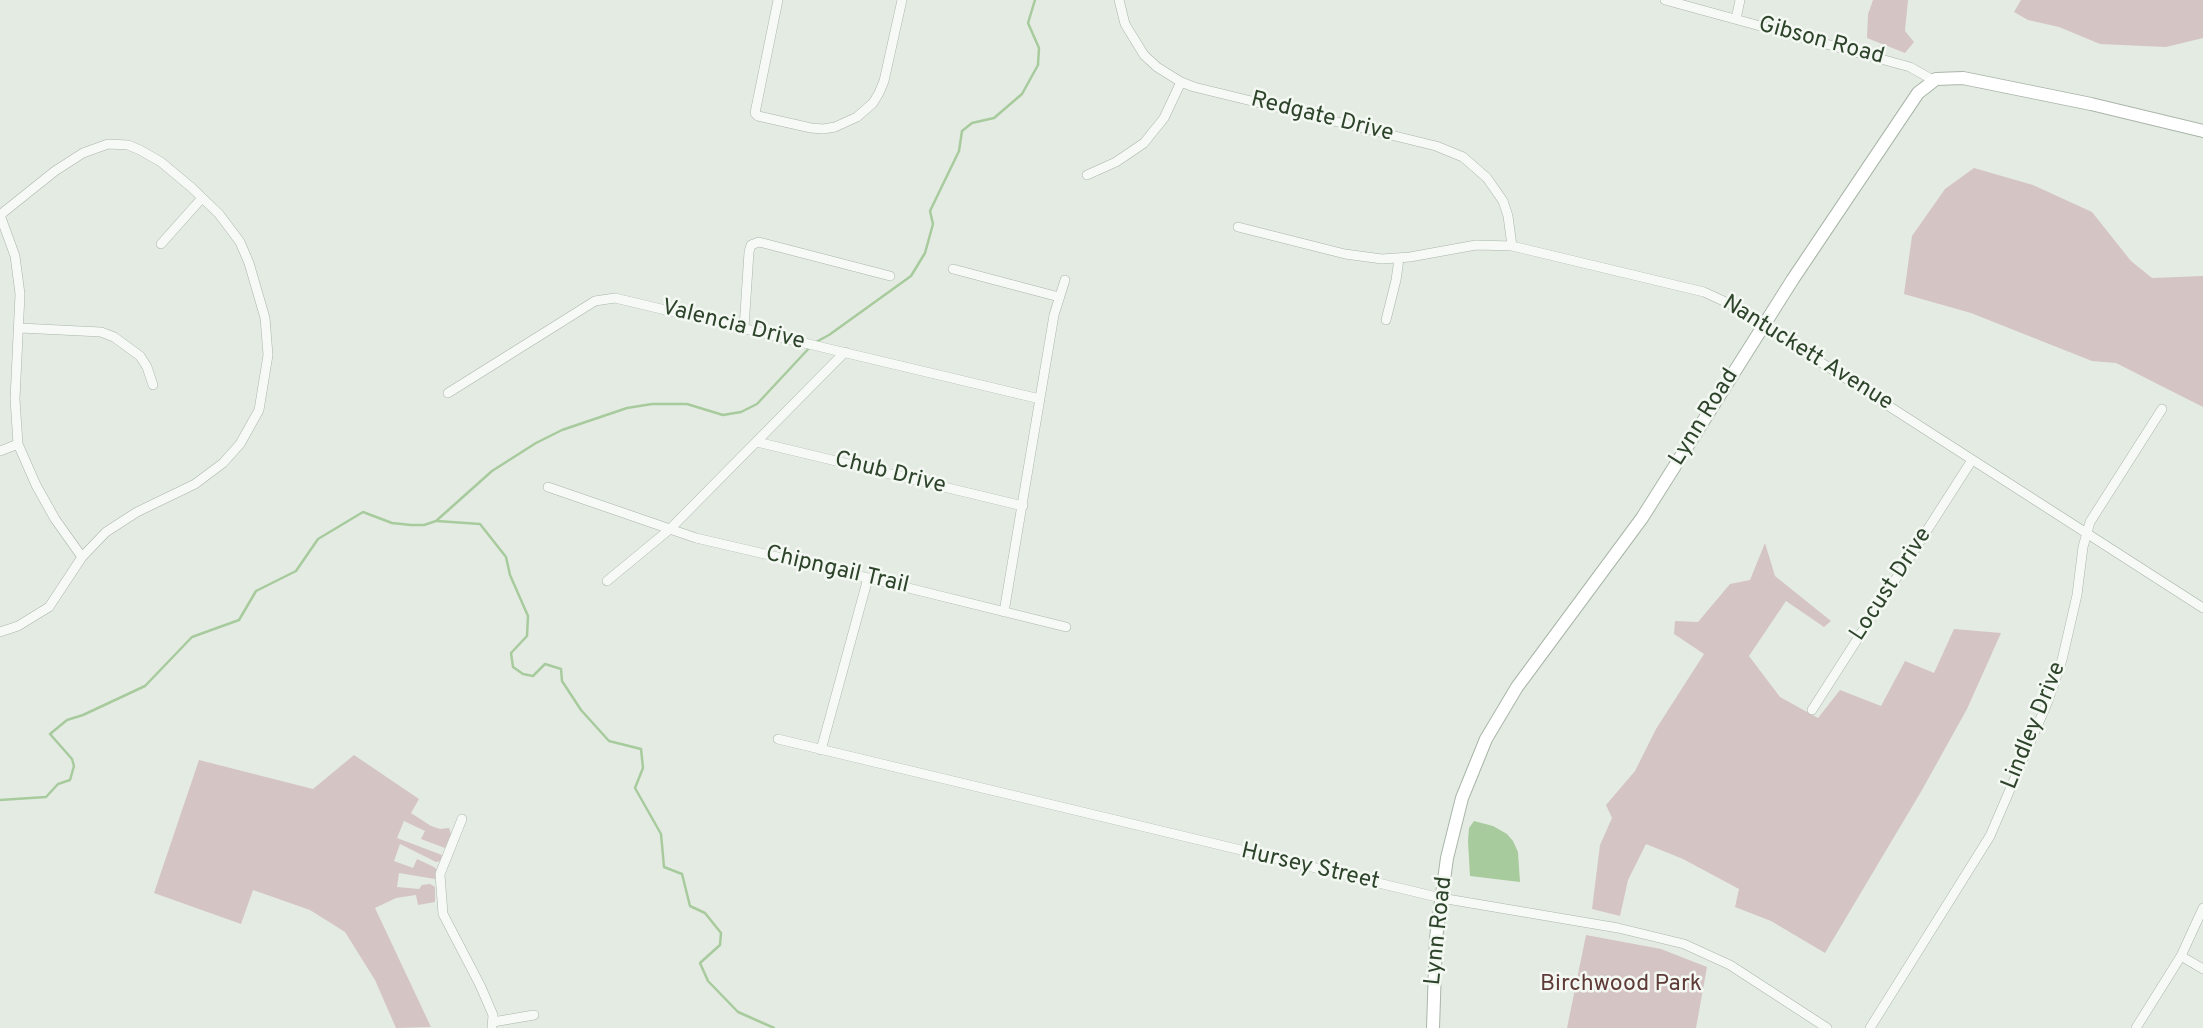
<!DOCTYPE html>
<html>
<head>
<meta charset="utf-8">
<style>
	body { margin:0 }
	canvas { display:block; background:#e4ebe3 }
</style>
</head>
<body>
<canvas width="2203" height="1028"></canvas>
<script>
const c = document.querySelector('canvas').getContext('2d');
c.lineJoin = 'round';
function paint(path, color) { c.fillStyle = color; c.fill(path, 'evenodd'); }
const shape = rows => new Path2D(rows.map(r => 'M' + r).join(''));
function strokePath(path, color, width, dash) { c.strokeStyle = color; c.lineWidth = width; c.lineCap = dash ? 'butt' : 'round'; c.setLineDash(dash || []); c.stroke(path); }
function drawText(font, color, halo, rows, align = 'center') {
  c.font = font + ' Overpass,sans-serif'; c.lineWidth = 5; c.setLineDash([]); c.textBaseline = 'middle'; c.strokeStyle = halo; c.fillStyle = color; for (const [text, x, y, turn = 0] of rows) {
    c.save(); c.translate(x, y); c.rotate((+turn || 0) * Math.PI / 180); c.textAlign = isNaN(turn) ? turn : align; if (halo) c.strokeText(text, 0, 0); c.fillText(text, 0, 0); c.restore();
  }
}
paint(shape([
	[1873,0,1908,0,1905,31,1914,42,1905,53,1867,38,1868,14],
	[2021,0,2203,0,2203,38,2166,47,2100,44,2059,27,2028,20,2014,12],
	[1974,168,2033,185,2092,212,2131,261,2152,278,2203,276,2203,407,2116,363,2092,361,1971,313,1904,294,1912,236,1945,189],
	[1765,543,1775,576,1831,621,1824,627,1786,601,1749,656,1780,697,1818,718,1840,690,1881,706,1905,661,1934,673,1954,629,2001,633,1967,709,1922,790,1825,953,1771,921,1735,907,1739,889,1683,859,1646,844,1628,880,1620,916,1592,909,1600,845,1612,818,1606,805,1635,771,1656,729,1704,654,1674,634,1675,621,1698,622,1730,584,1750,580],
	[354,755,419,799,411,813,431,826,440,829,449,828,451,834,445,848,421,839,425,831,404,821,397,838,442,855,440,861,436,862,400,844,394,861,413,868,417,859,434,867,437,870,435,879,399,873,397,887,419,889,422,885,430,884,435,887,435,902,418,905,416,895,396,898,375,908,431,1027,396,1028,375,980,345,932,310,910,253,890,241,924,154,893,199,760,313,789],
	[1586,935,1661,949,1707,967,1696,1028,1567,1028]
]), '#d5c4c4');
paint(shape([
	[1474,821,1493,826,1507,834,1513,841,1518,852,1520,882,1470,876,1468,841,1469,828]
]), '#a8cb9e');
strokePath(shape([
	[816,342,829,335,911,276,925,253,933,224,930,211,959,151,962,131,972,123,994,118,1022,94,1038,65,1039,48,1028,23,1035,0],
	[437,521,480,524,506,557,510,575,528,616,527,636,511,653,513,667,523,674,533,676,545,664,561,669,562,681,581,710,609,741,641,749,643,768,635,788,661,834,664,867,682,874,690,906,705,913,721,933,720,945,700,963,708,981,738,1012,774,1028],
	[0,800,46,797,58,784,70,780,74,766,72,759,50,734,67,720,83,715,145,686,192,637,239,620,256,591,296,571,318,539,363,512,392,523,411,525,424,525,436,521,492,471,536,443,562,430,627,408,652,404,687,404,723,415,741,412,757,404,811,346]
]), '#a8cb9e', 2.5);
const street = shape([
	[778,0,755,113,758,116,811,128,823,129,835,127,857,117,873,103,879,93,884,81,902,0],
	[1119,0,1125,24,1144,55,1157,67,1181,82,1194,87,1436,146,1463,157,1487,178,1503,201,1508,216,1512,246],
	[1665,0,1910,67,1933,80],
	[1736,19,1740,0],
	[1087,175,1116,162,1144,143,1164,118,1181,82],
	[0,215,55,171,83,153,108,144,128,145,140,150,161,162,192,188,219,214,240,242,249,263,265,318,268,355,259,410,240,444,223,463,195,484,137,512,106,532,82,557,49,607,18,626,0,632],
	[0,215,15,256,20,294,15,399,18,444,36,485,55,519,82,557],
	[1238,227,1345,254,1382,259,1410,257,1476,245,1512,246,1704,292,1730,304,2203,608],
	[161,244,202,198],
	[953,269,1059,297],
	[1386,320,1396,280,1399,259],
	[20,328,101,332,114,337,140,356,147,367,153,385],
	[744,328,749,252,751,245,759,242,890,276],
	[448,393,595,301,615,298,1040,399],
	[757,442,1023,506],
	[0,451,18,444],
	[548,487,696,538,868,578,1066,627],
	[607,581,670,529,845,352],
	[1004,612,1054,315,1065,280],
	[1812,710,1972,460],
	[778,739,1441,898,1618,928,1684,944,1730,965,1827,1028],
	[821,750,868,578],
	[462,819,440,874,443,914,480,985,493,1015,492,1028],
	[2181,956,2203,969],
	[493,1022,534,1015],
	[1870,1028,1990,836,2048,701,2062,660,2077,595,2083,547,2090,522,2162,409],
	[2136,1028,2181,956,2203,908]
]);
const secondary = shape([
	[1433,1028,1436,938,1447,858,1462,798,1486,739,1517,687,1642,518,1793,279,1918,93,1936,79,1963,78,2091,104,2203,131]
]);
strokePath(street, '#a9b6a8', 10);
strokePath(secondary, '#a9b6a8', 14);
strokePath(street, '#f6f9f6', 9);
strokePath(secondary, '#fff', 12);
drawText('23px', '#2d442b', '#f4f8f3', [
	["Gibson Road",1821,42,15],
	["Redgate Drive",1322,118,14],
	["Valencia Drive",733,326,14],
	["Nantuckett Avenue",1807,354,32],
	["Lynn Road",1705,418,-58],
	["Chub Drive",890,474,14],
	["Chipngail Trail",837,571,13],
	["Locust Drive",1892,585,-57],
	["Lindley Drive",2035,726,-68],
	["Hursey Street",1310,868,13],
	["Lynn Road",1440,931,-84]
]);
drawText('23px', '#5f3b38', '#f4f8f3', [
	["Birchwood Park",1621,985]
]);
</script>
</body>
</html>
